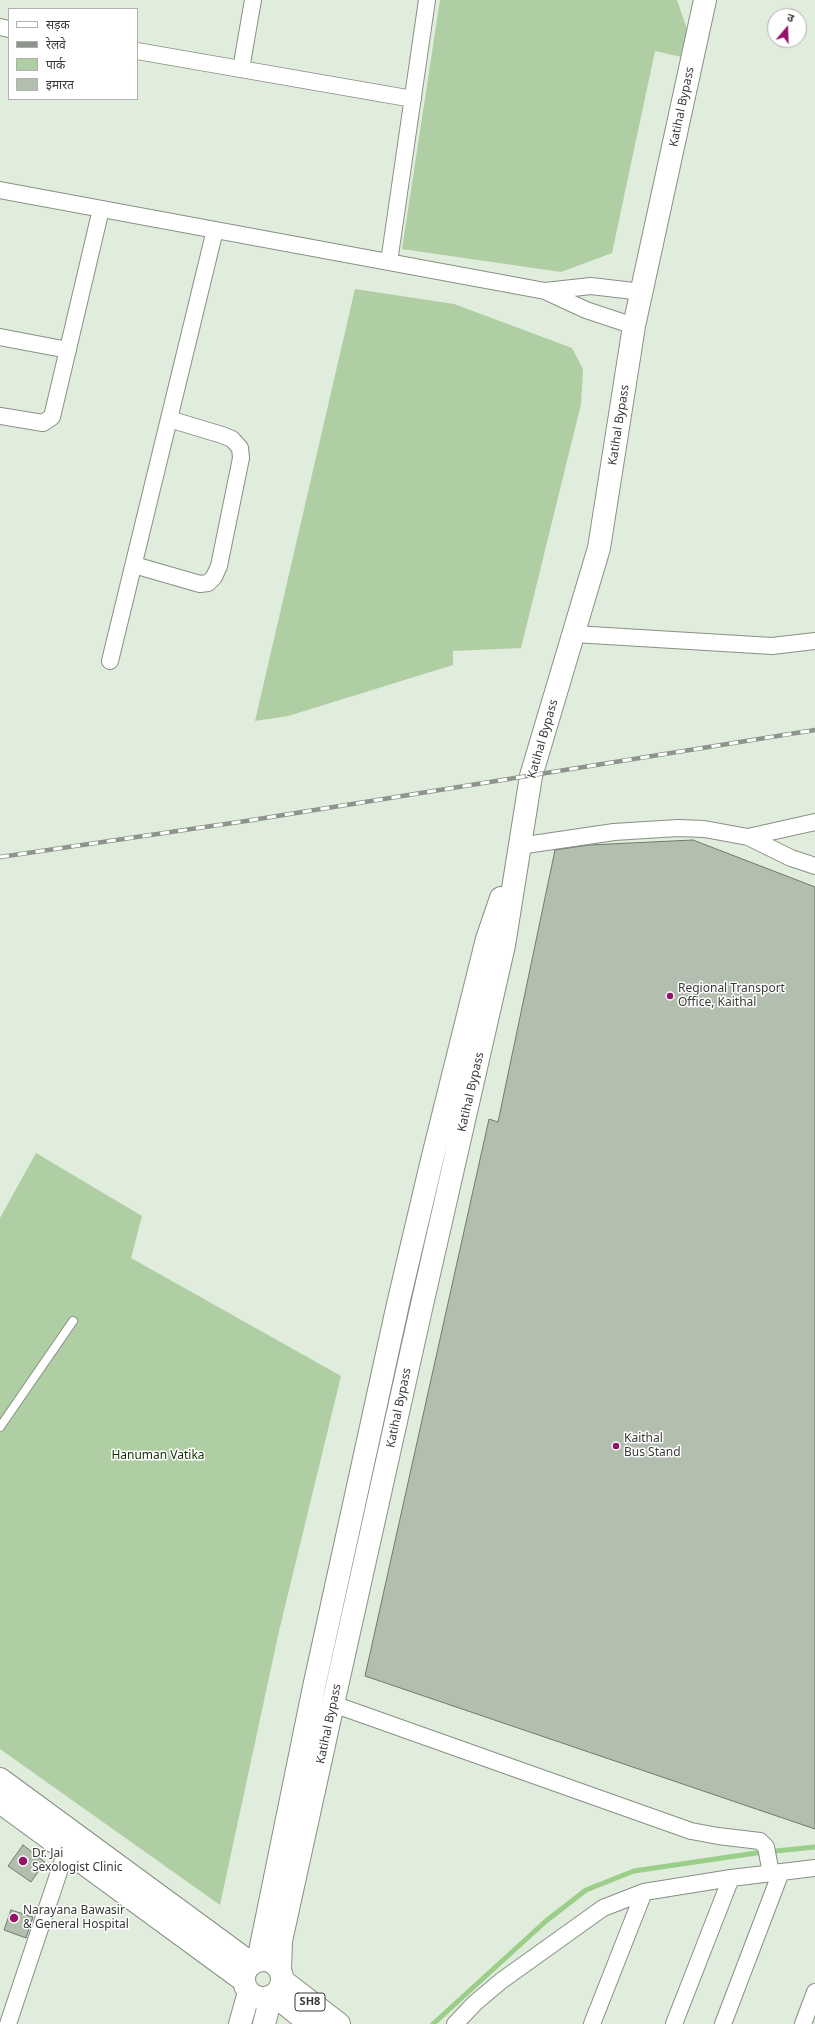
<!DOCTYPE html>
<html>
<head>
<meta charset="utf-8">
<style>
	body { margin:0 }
	#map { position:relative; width:815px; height:2024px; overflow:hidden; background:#e0ecdc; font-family:"Noto Sans","Noto Sans Devanagari",sans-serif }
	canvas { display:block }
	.legend { position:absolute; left:8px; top:8px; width:130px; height:92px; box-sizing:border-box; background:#fff; border:1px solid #afb0ae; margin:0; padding:5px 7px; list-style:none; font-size:12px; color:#363a34 }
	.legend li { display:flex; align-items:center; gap:8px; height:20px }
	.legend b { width:20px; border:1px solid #afb0ae }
	.north { position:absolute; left:767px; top:8px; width:40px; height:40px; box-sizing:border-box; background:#fff; border:1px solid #afb0ae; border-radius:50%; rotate:19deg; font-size:11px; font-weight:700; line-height:16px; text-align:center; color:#363a34 }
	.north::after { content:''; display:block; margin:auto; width:14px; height:18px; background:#961168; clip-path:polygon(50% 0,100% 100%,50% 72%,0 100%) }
</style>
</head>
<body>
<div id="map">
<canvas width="815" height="2024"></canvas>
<ul class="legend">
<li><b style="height:5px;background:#fff"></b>सड़क</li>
<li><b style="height:5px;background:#8d958a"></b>रेलवे</li>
<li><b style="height:11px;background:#afcea3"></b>पार्क</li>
<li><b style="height:11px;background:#b2beae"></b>इमारत</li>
</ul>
<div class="north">उ</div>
</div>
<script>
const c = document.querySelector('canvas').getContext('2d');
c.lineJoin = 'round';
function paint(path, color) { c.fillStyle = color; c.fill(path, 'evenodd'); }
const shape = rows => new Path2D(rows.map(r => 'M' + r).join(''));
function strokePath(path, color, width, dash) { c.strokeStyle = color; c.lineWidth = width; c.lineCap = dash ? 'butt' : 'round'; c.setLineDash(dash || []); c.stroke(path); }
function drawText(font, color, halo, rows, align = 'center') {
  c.font = font + ' "Noto Sans",sans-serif'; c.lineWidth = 3; c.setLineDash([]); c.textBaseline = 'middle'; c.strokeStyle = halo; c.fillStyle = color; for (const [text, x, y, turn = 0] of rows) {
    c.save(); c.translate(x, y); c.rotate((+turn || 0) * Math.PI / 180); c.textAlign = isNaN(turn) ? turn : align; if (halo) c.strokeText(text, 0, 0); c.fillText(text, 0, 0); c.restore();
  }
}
paint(shape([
	[440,0,677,0,687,29,682,57,655,51,612,253,561,272,402,249],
	[355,289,454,304,572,348,583,369,581,404,521,648,453,651,453,665,288,716,255,721],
	[36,1153,142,1216,131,1258,341,1376,279,1631,220,1905,0,1749,0,1218]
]), '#afcea3');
strokePath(shape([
	[433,2024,546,1921,586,1890,634,1871,756,1853,815,1847]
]), '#9bce89', 5);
const building = shape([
	[693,840,815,887,815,1829,365,1676,489,1119,498,1122,555,850,589,845,693,840],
	[23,1845,45,1862,31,1882,8,1866,23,1845],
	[11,1910,33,1917,26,1938,4,1930,11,1910]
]);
paint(building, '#b2beae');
strokePath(building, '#707a6c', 1);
const lane = shape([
	[0,1427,73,1321]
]);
const street = shape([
	[0,27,9,29],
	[137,51,413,99],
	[241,69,253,0],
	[0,190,545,291,586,310,634,326],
	[389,262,427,0],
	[545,291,591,286,642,292],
	[0,337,68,350],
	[0,416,43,423,52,417,101,209],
	[134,565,200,584,208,583,214,577,219,566,241,458,240,448,232,439,222,435,169,419],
	[574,634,772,646,815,641],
	[110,661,215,230],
	[748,837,815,822],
	[519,846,614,832,678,828,704,829,748,837,791,858,815,866],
	[333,1704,691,1831,718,1836,760,1841,766,1847,771,1873],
	[8,2024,66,1851],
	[455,2024,475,2003,501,1981,603,1908,644,1892,731,1878,815,1868],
	[592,2024,644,1892],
	[674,2024,731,1878],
	[723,2024,781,1872],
	[803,2024,815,1992]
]);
const secondary = shape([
	[0,1779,252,1964],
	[0,1802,243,1980]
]);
const primary = shape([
	'244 1979a19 19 0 1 1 38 0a19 19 0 1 1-38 0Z',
	[258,1961,314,1687,398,1304,432,1160,487,939,501,898],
	[280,1970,281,1941,333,1704,421,1309,504,945,531,776,599,548,634,326,705,0],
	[282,1980,339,2024],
	[274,1995,310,2024],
	[240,2024,249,1992],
	[264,2024,271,1997]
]);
strokePath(lane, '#869183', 10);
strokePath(street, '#869183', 18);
strokePath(secondary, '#869183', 24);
strokePath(primary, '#869183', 24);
strokePath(lane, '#fff', 8);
strokePath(street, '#fff', 16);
strokePath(secondary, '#fff', 22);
strokePath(primary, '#fff', 22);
const rail = shape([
	[0,857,246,821,815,730]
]);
strokePath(rail, '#8d958a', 4.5);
strokePath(rail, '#fff', 3, [9]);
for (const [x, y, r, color] of [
	[670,996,4,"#961168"],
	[616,1446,4,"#961168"],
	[23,1861,5,"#961168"],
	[14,1918,5,"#961168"]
]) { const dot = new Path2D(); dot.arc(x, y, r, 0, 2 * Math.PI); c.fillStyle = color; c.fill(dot); strokePath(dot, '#fff', 1.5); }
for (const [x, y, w] of [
	[310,2002,30]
]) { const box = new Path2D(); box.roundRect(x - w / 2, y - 9, w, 18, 3); c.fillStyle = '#fff'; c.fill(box); strokePath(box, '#363a34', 1); }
drawText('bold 11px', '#363a34', null, [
	["SH8",310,2002]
]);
drawText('12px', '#363a34', '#fff', [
	["Katihal Bypass",682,107,-78],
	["Katihal Bypass",619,425,-81],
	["Katihal Bypass",543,739,-74],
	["Katihal Bypass",471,1092,-77],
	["Katihal Bypass",399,1408,-78],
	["Katihal Bypass",329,1724,-78]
]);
drawText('12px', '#363a34', '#fff', [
	["Regional Transport",678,989],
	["Office, Kaithal",678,1003],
	["Kaithal",624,1439],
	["Bus Stand",624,1453],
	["Dr. Jai",32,1854],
	["Sexologist Clinic",32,1868],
	["Narayana Bawasir",23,1911],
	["& General Hospital",23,1925]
], 'left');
drawText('12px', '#123202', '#fff', [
	["Hanuman Vatika",158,1456]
]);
</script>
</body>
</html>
